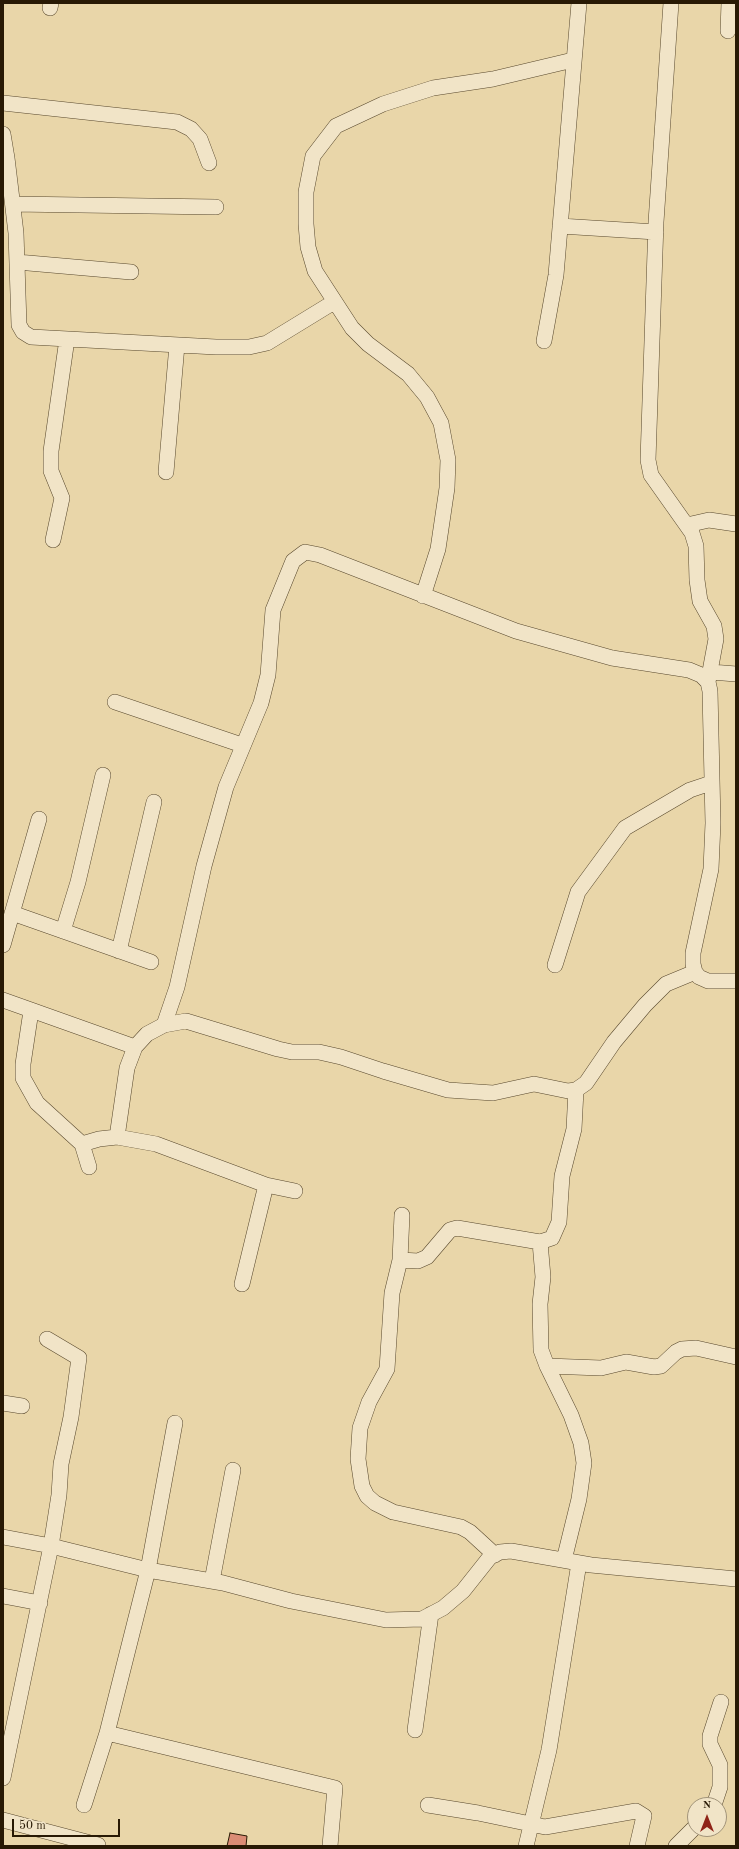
<!DOCTYPE html>
<html>
<head>
<meta charset="utf-8">
<style>
	body { margin:0 }
	#map { position:relative; width:739px; height:1849px; overflow:hidden; background:#e9d6a9; font-family:"Old Standard TT",serif }
	canvas { display:block }
	.frame { position:absolute; inset:0; border:4px solid #281904; pointer-events:none }
	.north { position:absolute; left:687px; top:1797px; width:40px; height:40px; box-sizing:border-box; background:#f1e4c7; border:1px solid #a19379; border-radius:50%; rotate:0deg; font-size:11px; font-weight:700; line-height:16px; text-align:center; color:#281904 }
	.north::after { content:''; display:block; margin:auto; width:14px; height:18px; background:#8f2418; clip-path:polygon(50% 0,100% 100%,50% 72%,0 100%) }
	.scale { position:absolute; left:12px; top:1819px; width:108px; height:18px; box-sizing:border-box; border:2px solid #281904; border-top:0; padding-left:5px; font-size:12px; line-height:14px; white-space:nowrap; color:#281904; -webkit-text-stroke:3px #f1e4c7; paint-order:stroke }
</style>
</head>
<body>
<div id="map">
<canvas width="739" height="1849"></canvas>
<div class="frame"></div>
<div class="north">N</div>
<div class="scale">50 m</div>
</div>
<script>
const c = document.querySelector('canvas').getContext('2d');
c.lineJoin = 'round';
function paint(path, color) { c.fillStyle = color; c.fill(path, 'evenodd'); }
const shape = rows => new Path2D(rows.map(r => 'M' + r).join(''));
function strokePath(path, color, width, dash) { c.strokeStyle = color; c.lineWidth = width; c.lineCap = dash ? 'butt' : 'round'; c.setLineDash(dash || []); c.stroke(path); }
const building = shape([
	[230,1833,247,1836,246,1846,227,1846,230,1833]
]);
paint(building, '#db8c75');
strokePath(building, '#281904', 1);
const minor = shape([
	[671,3,656,222,648,460,651,475,692,533,696,546,697,580,700,601,714,626,716,639,708,682],
	[50,8,51,3],
	[728,31,729,3],
	[3,103,177,122,191,129,200,139,209,163],
	[3,134,7,158],
	[3,157,7,158,16,233,19,325,23,332,31,337,216,347,249,347,267,343,334,302],
	[13,204,216,207],
	[560,226,656,232],
	[17,262,131,272],
	[544,341,556,275,579,3],
	[166,472,177,345],
	[687,525,709,520,736,524],
	[53,540,62,498,51,471,51,451,67,339],
	[423,596,438,549,447,488,448,460,441,423,427,397,408,374,368,344,352,328,315,271,308,247,306,224,306,192,313,156,336,126,383,104,433,88,493,79,573,60],
	[711,672,736,674],
	[115,702,242,745],
	[12,913,151,962],
	[63,931,78,882,103,775],
	[3,945,39,819],
	[119,951,154,802],
	[555,965,578,892,625,828,690,790,711,783],
	[3,1000,135,1047],
	[31,1011,23,1064,23,1078,37,1103,82,1144,89,1167],
	[164,1025,177,987,204,866,226,787,261,703,268,675,273,610,293,561,305,552,320,555,516,631,612,658,689,670,701,675,708,682,710,691,713,823,711,869,693,953,693,964,695,972,699,977,708,981,736,981],
	[117,1137,127,1068,135,1047,147,1034,164,1025,186,1021,278,1049,292,1052,319,1052,341,1057,383,1071,448,1090,493,1093,534,1084,568,1091,576,1090,586,1083,614,1042,645,1005,666,984,695,972],
	[82,1144,99,1139,117,1137,156,1144,266,1185,295,1191],
	[402,1215,400,1260,392,1293,387,1369,369,1402,360,1428,358,1459,362,1486,367,1496,375,1503,393,1512,461,1527,470,1532,495,1555],
	[540,1242,543,1277,540,1304,541,1350,547,1366,571,1415,581,1443,584,1463,579,1499,564,1560],
	[400,1260,418,1261,427,1257,450,1230,457,1228,540,1242,552,1238,559,1222,562,1176,574,1129,576,1090],
	[242,1284,266,1185],
	[547,1366,601,1368,626,1362,654,1367,661,1366,676,1352,682,1349,696,1348,736,1357],
	[3,1403,22,1406],
	[3,1537,51,1546,148,1570,223,1583,291,1601,386,1620,422,1619,443,1608,463,1591,490,1557,500,1552,511,1551,591,1565,736,1579],
	[212,1581,233,1470],
	[3,1596,40,1603],
	[415,1730,431,1614],
	[107,1733,335,1788,330,1846],
	[3,1778,51,1546,59,1495,61,1464,71,1417,79,1358,47,1339],
	[84,1805,107,1733,148,1570,175,1423],
	[428,1805,478,1813,545,1827,636,1811,644,1816,637,1846],
	[714,1805,720,1787,720,1765,710,1744,710,1736,721,1702],
	[3,1820,98,1845],
	[526,1846,549,1750,579,1563],
	[676,1846,695,1827]
]);
strokePath(minor, '#58482d', 16);
strokePath(minor, '#f1e4c7', 15);
</script>
</body>
</html>
